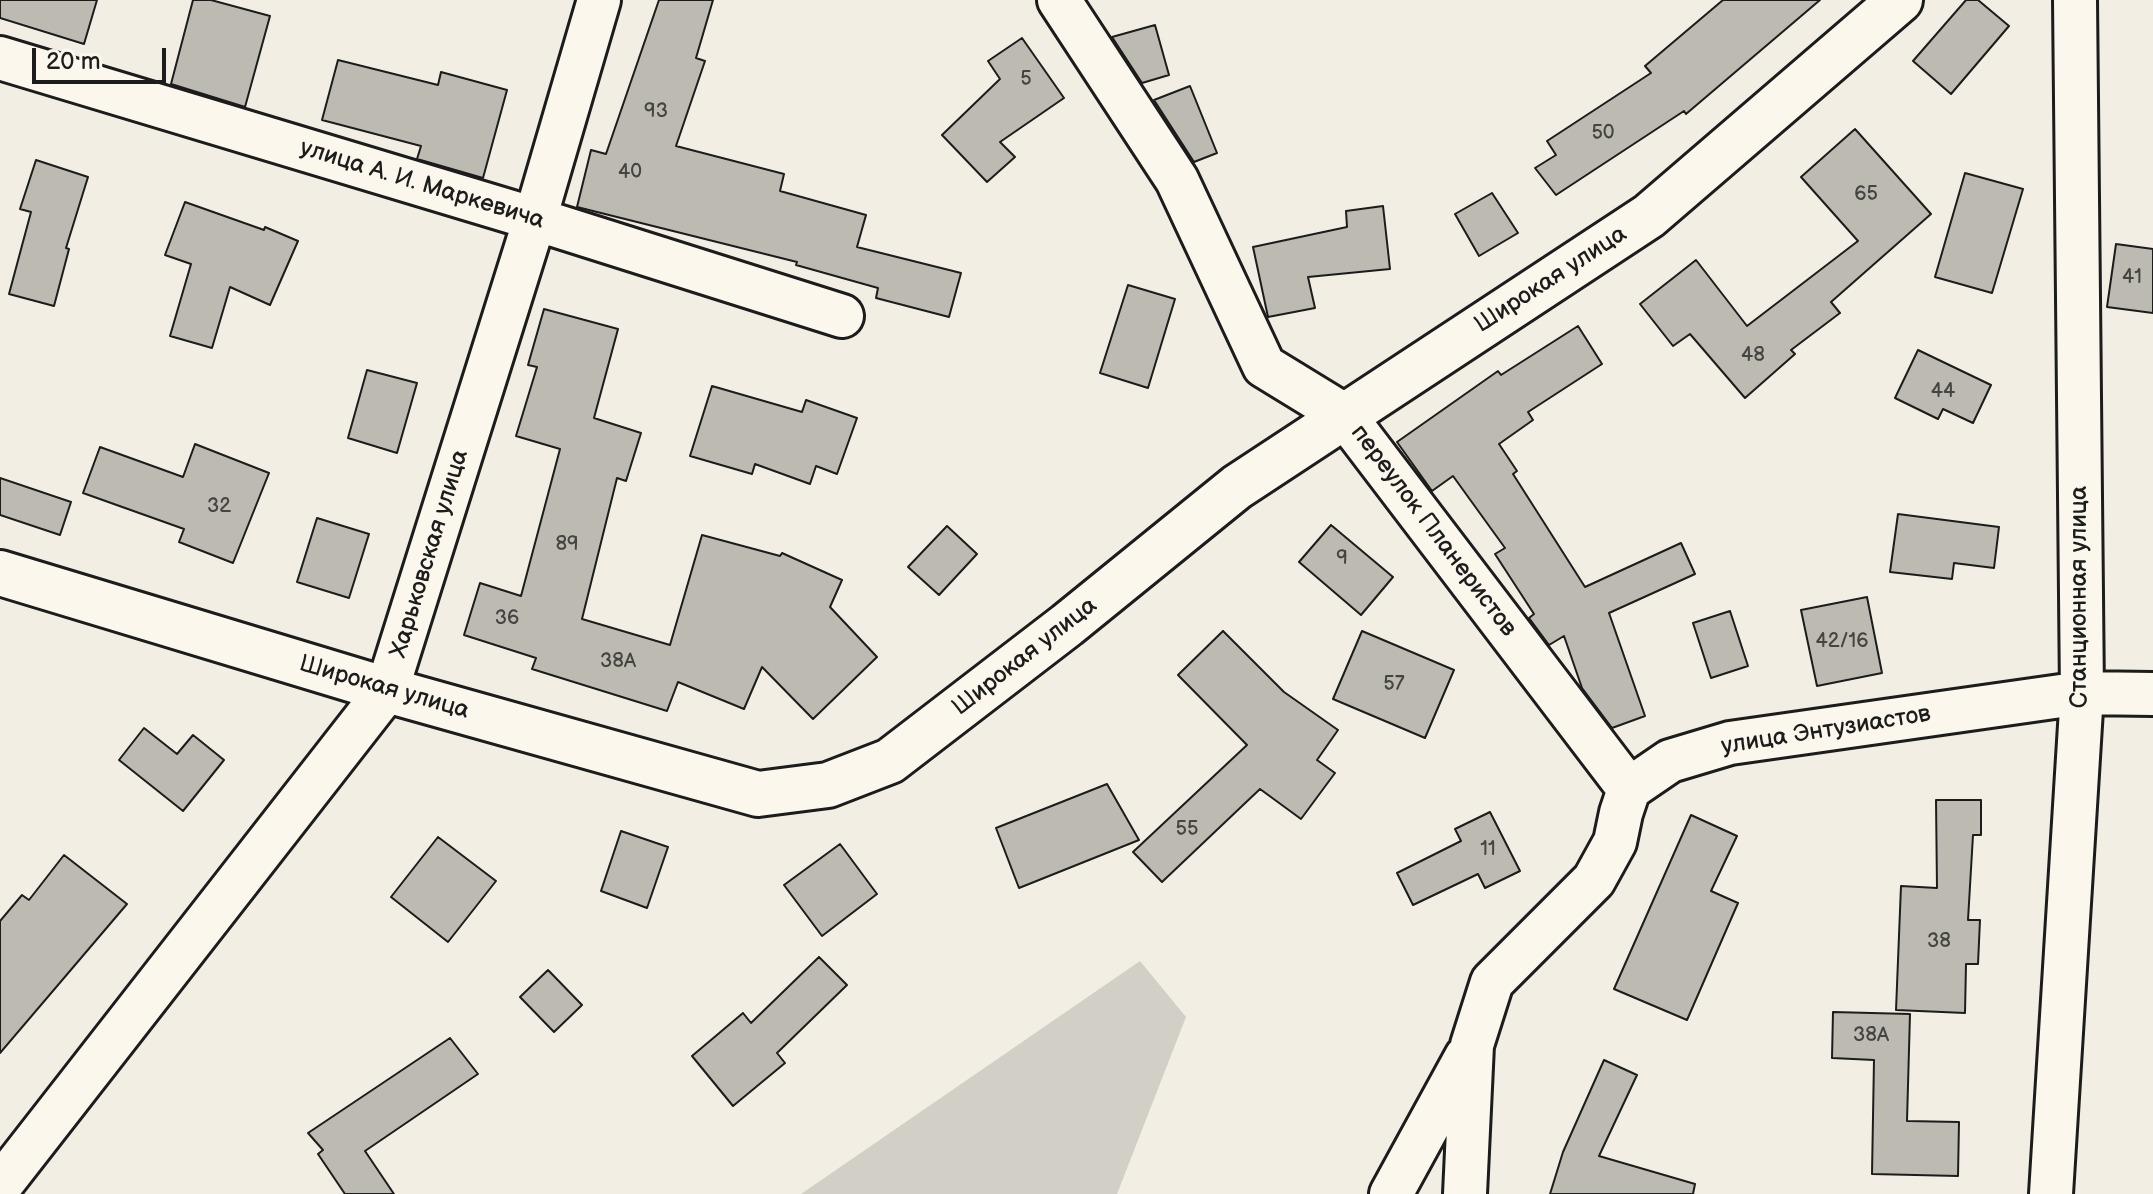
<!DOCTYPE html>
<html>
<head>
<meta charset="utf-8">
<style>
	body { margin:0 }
	#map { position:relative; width:2153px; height:1194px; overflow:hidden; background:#f2eee4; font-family:"Balsamiq Sans",sans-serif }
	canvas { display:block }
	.scale { position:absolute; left:32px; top:48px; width:134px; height:36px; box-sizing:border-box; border:4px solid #1c1c1c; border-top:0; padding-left:10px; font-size:24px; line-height:28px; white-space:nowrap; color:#1c1c1c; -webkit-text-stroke:6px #fbf7ec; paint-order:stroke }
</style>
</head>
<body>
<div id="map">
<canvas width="2153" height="1194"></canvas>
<div class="scale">20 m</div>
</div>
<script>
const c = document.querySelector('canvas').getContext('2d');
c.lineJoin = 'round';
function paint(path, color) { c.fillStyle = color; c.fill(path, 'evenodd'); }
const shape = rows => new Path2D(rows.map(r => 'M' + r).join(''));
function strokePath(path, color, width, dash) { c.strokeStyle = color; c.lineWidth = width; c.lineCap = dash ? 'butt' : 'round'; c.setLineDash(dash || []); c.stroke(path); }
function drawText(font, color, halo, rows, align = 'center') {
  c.font = font + ' "Balsamiq Sans",sans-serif'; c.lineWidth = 7; c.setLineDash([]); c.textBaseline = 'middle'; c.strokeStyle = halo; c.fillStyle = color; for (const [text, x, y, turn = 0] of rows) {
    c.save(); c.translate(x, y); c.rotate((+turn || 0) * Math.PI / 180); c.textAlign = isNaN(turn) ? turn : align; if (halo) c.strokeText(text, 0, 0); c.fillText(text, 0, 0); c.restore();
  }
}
paint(shape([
	[1140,961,1186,1017,1117,1194,801,1194]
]), '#d2cfc6');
const building = shape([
	[0,0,97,0,84,44,0,18,0,0],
	[193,0,211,0,270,16,245,107,171,84,193,0],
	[659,0,713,0,696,58,705,61,676,146,784,174,780,191,866,215,857,247,961,273,949,317,876,298,878,288,796,265,797,262,577,207,591,150,606,154,659,0],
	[1723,0,1820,0,1686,114,1684,111,1556,195,1535,168,1556,155,1547,141,1651,73,1645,66,1723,0],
	[1966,0,1978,0,2009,26,1951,94,1913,61,1966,0],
	[1155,25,1169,75,1142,83,1112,37,1155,25],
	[1022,38,1064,98,1000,142,1015,157,987,182,942,135,1000,79,988,61,1022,38],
	[338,60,438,85,441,72,507,90,483,178,417,159,421,146,322,120,338,60],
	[1190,86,1217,153,1194,162,1154,100,1190,86],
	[1855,129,1931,214,1831,302,1840,313,1791,350,1795,354,1745,398,1690,334,1673,346,1640,304,1696,260,1747,326,1858,241,1801,177,1855,129],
	[36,160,88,177,66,248,69,249,54,306,9,294,31,212,20,209,36,160],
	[1965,173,2023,189,1992,293,1935,277,1965,173],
	[1492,193,1518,233,1479,256,1455,214,1492,193],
	[185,202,264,230,265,227,298,241,270,305,230,287,212,348,170,336,191,264,165,255,185,202],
	[1383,206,1390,269,1308,277,1315,308,1268,317,1253,247,1347,227,1346,211,1383,206],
	[2116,244,2153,249,2153,313,2107,307,2116,244],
	[1128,285,1175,299,1148,388,1100,373,1128,285],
	[544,309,618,329,594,418,641,433,626,481,617,478,582,619,670,645,702,535,780,556,782,553,842,580,830,607,877,657,813,719,762,667,744,709,678,682,667,711,532,669,536,658,464,635,480,583,521,596,560,449,516,436,537,367,528,365,544,309],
	[1578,326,1602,364,1528,412,1533,420,1499,444,1517,471,1513,474,1585,587,1681,543,1695,574,1609,613,1645,716,1612,728,1582,688,1564,636,1549,645,1529,618,1534,614,1495,554,1505,548,1453,476,1432,491,1397,442,1498,371,1501,375,1578,326],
	[1918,350,1991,385,1973,423,1943,409,1938,419,1895,398,1918,350],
	[367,370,417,383,397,453,348,438,367,370],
	[712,386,802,412,806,400,857,418,837,474,816,466,810,484,755,464,752,474,690,456,712,386],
	[195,444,269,473,233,563,179,542,184,529,83,493,100,447,183,477,195,444],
	[0,478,71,502,60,535,0,515,0,478],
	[1898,514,1999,527,1994,568,1954,563,1952,579,1890,572,1898,514],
	[317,518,369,534,349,598,297,582,317,518],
	[1331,525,1393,577,1361,615,1299,562,1331,525],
	[947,526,977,554,939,595,908,567,947,526],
	[1867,597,1882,673,1817,686,1801,610,1867,597],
	[1730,611,1748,666,1711,678,1693,623,1730,611],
	[1223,631,1284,692,1338,730,1317,760,1335,773,1301,819,1260,789,1162,882,1133,852,1247,745,1178,675,1223,631],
	[1362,631,1454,670,1425,738,1333,699,1362,631],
	[144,728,177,754,193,735,224,760,183,811,119,760,144,728],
	[1107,784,1139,840,1019,888,996,828,1107,784],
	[1936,800,1981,800,1981,835,1973,835,1968,920,1980,920,1978,964,1966,964,1965,1013,1896,1010,1901,886,1937,888,1936,800],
	[1490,812,1520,871,1485,888,1478,874,1413,905,1397,873,1461,841,1455,829,1490,812],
	[1691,815,1737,836,1711,891,1738,903,1687,1020,1614,989,1691,815],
	[621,831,668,847,647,908,601,891,621,831],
	[438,837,496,881,448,942,391,897,438,837],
	[840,844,877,894,822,936,784,885,840,844],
	[64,855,127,904,0,1053,0,921,22,895,29,900,64,855],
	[819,957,847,985,777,1053,785,1063,733,1106,692,1056,743,1013,751,1023,819,957],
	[548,970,582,1005,554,1032,520,997,548,970],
	[1833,1012,1910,1014,1907,1121,1959,1122,1958,1176,1872,1174,1874,1060,1832,1058,1833,1012],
	[450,1038,478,1074,365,1151,394,1194,345,1194,318,1154,323,1150,308,1133,450,1038],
	[1604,1060,1637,1075,1599,1156,1695,1184,1693,1194,1550,1194,1563,1152,1604,1060]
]);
paint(building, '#bdbab1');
strokePath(building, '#1c1c1c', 2);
const minor = shape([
	[1059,0,1177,180,1264,366,1344,415,1629,789],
	[0,58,535,219,842,316],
	[0,1186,387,690,535,219,599,0],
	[1391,1194,1466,1057],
	[1465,1194,1472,1045,1492,982,1594,880,1615,842,1621,813,1629,789,1670,761,1730,743,2082,693,2153,694],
	[2051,1194,2082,693,2075,0]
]);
const tertiary = shape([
	[0,573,387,690,758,794,828,785,890,761,1067,625,1237,487,1649,216,1900,0]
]);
strokePath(minor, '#1c1c1c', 48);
strokePath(tertiary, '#1c1c1c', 50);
strokePath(minor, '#fbf7ec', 42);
strokePath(tertiary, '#fbf7ec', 44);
drawText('20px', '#444441', null, [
	["5",1026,80],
	["93",656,112],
	["50",1603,134],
	["40",630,173],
	["65",1866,195],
	["41",2132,278],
	["48",1753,356],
	["44",1943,392],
	["32",219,507],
	["89",567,545],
	["9",1342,559],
	["36",507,619],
	["42/16",1842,642],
	["38А",618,662],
	["57",1394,685],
	["55",1187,830],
	["11",1488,850],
	["38",1939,942],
	["38А",1871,1036]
]);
drawText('24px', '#1c1c1c', '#fbf7ec', [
	["улица А. И. Маркевича",422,185,17],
	["Широкая улица",1551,280,-33],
	["переулок Планеристов",1433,531,53],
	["Харьковская улица",430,554,-73],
	["Станционная улица",2080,597,-90],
	["Широкая улица",1025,657,-38],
	["Широкая улица",384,688,16],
	["улица Энтузиастов",1826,731,-9]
]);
</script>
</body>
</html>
